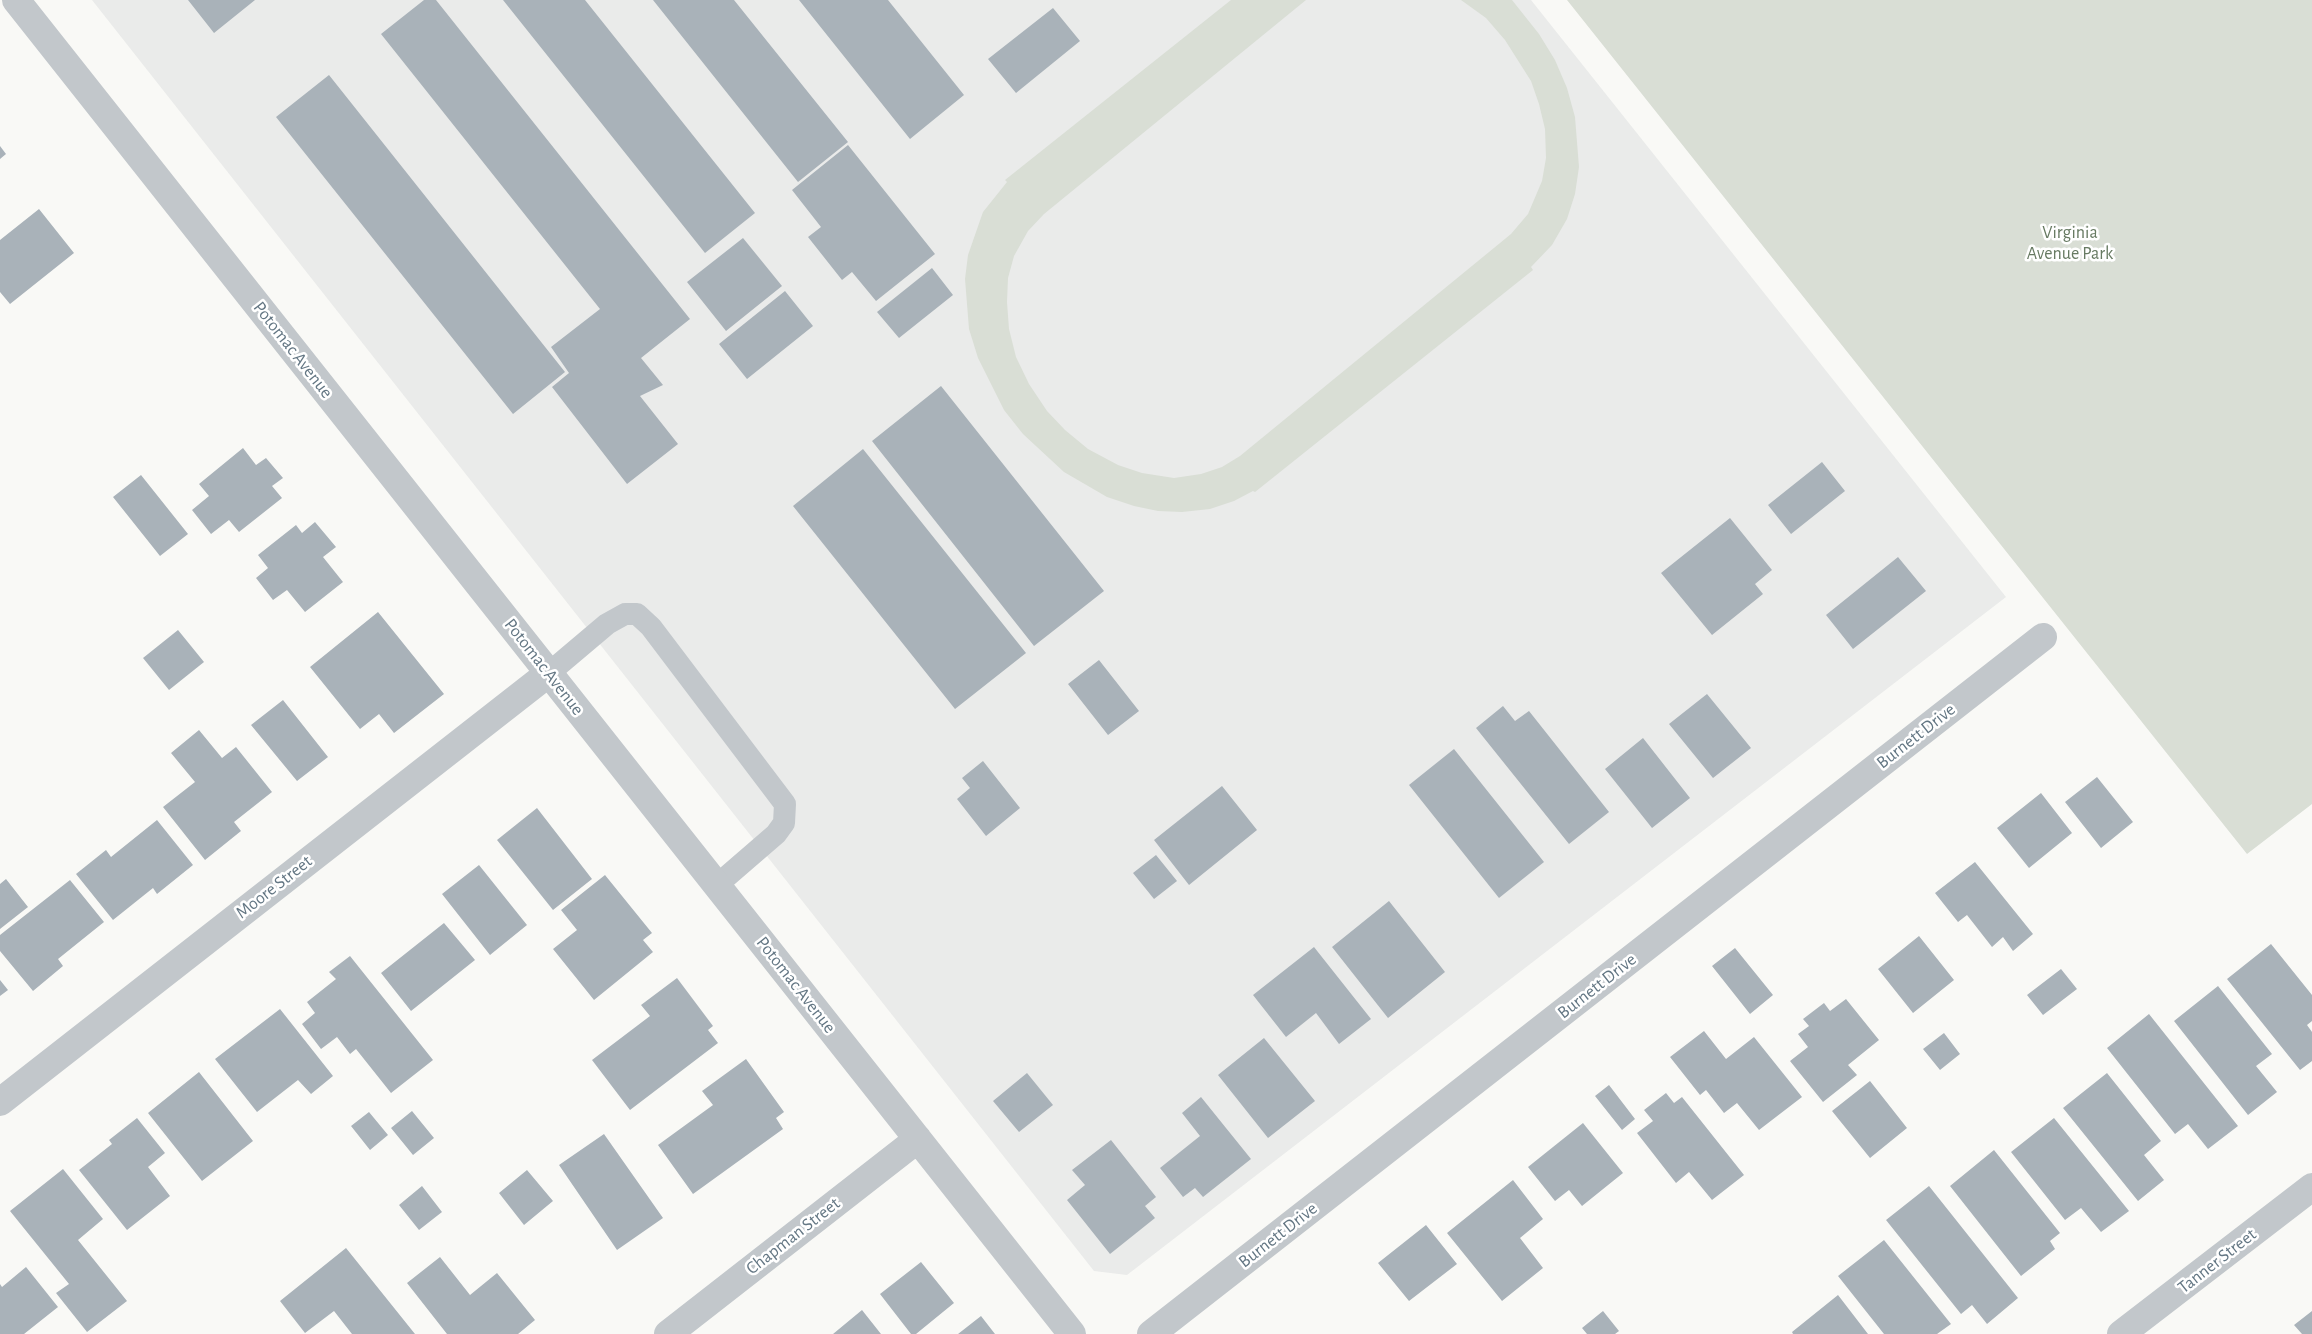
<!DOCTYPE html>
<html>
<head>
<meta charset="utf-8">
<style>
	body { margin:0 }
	canvas { display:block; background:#f9f9f6 }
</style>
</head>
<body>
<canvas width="2312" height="1334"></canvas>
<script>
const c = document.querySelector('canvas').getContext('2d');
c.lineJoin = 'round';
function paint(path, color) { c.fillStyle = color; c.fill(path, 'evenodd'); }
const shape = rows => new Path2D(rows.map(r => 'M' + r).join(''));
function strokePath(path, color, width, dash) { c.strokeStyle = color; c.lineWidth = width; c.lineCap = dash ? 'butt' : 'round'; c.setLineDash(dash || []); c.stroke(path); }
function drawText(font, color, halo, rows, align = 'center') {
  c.font = font + ' "Alegreya Sans",sans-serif'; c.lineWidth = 5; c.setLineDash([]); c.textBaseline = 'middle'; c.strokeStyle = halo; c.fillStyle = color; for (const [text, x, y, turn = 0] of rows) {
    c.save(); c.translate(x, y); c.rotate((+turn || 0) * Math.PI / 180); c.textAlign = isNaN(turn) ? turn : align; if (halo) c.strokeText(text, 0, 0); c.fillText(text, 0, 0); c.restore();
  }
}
paint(shape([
	[92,0,1531,0,2006,597,1127,1275,1094,1271]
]), '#eaebea');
paint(shape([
	[1231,0,1306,0,1044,214,1028,231,1014,256,1008,278,1007,302,1009,329,1016,357,1029,384,1047,411,1065,430,1088,449,1118,465,1142,473,1174,478,1201,474,1222,467,1240,456,1511,234,1528,214,1542,181,1546,158,1545,129,1539,104,1531,81,1505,40,1486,18,1461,0,1512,0,1539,34,1555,60,1567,88,1575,117,1579,167,1575,194,1567,219,1552,245,1531,267,1533,270,1255,492,1253,491,1234,501,1210,509,1182,512,1158,511,1134,506,1107,497,1064,472,1023,434,1004,410,978,358,969,329,965,279,968,255,983,212,1007,182,1005,180],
	[1567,0,2312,0,2312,804,2247,854]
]), '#d9ded5');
paint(shape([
	[188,0,255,0,214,33],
	[424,0,436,0,690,319,641,358,663,385,640,396,678,444,627,484,552,387,569,373,551,347,600,309,381,34],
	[503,0,585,0,755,213,705,253],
	[653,0,734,0,848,142,798,182],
	[799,0,888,0,964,95,910,139],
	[1053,8,1080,41,1016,93,988,59],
	[329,75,565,372,513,414,276,117],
	[848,145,935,254,876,301,852,272,842,280,808,237,821,227,792,190],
	[0,146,6,154,0,159],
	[39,209,74,253,10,304,0,292,0,240],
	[743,238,782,286,726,331,687,282],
	[932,268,953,295,899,338,877,312],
	[785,291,813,326,747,379,719,344],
	[941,386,1104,591,1034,646,872,441],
	[243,448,256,465,266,458,283,478,272,486,282,498,239,532,229,520,211,534,192,510,209,496,199,484],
	[863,449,1026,653,955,709,793,506],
	[1822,462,1845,491,1791,534,1768,505],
	[141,475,188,534,160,556,113,497],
	[1730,518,1772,570,1755,584,1763,594,1712,635,1661,573],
	[315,522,336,547,323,557,343,582,305,612,287,590,273,600,256,578,268,568,258,555,296,525,302,533],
	[1898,557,1926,591,1853,649,1826,615],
	[378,612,444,694,394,733,379,714,360,729,310,667],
	[178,630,204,662,169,690,143,658],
	[1099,660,1139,711,1108,735,1068,684],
	[1707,694,1751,748,1713,778,1669,724],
	[283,700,328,757,297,781,251,725],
	[1503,706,1515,721,1529,711,1609,812,1569,844,1476,728],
	[199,730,222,758,236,747,272,792,234,822,241,831,205,860,163,807,195,782,171,753],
	[1643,738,1690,798,1652,828,1605,769],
	[1454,749,1544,862,1499,898,1409,785],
	[983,761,1020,808,986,836,957,799,970,788,962,778],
	[2097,777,2133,822,2101,848,2065,802],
	[1222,786,1257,830,1189,885,1154,840],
	[2041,793,2072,833,2029,868,1997,828],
	[537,808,592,879,553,910,497,840],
	[157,820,193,865,157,894,153,888,113,920,76,874,106,850,111,857],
	[1156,855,1177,881,1154,899,1133,873],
	[1975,862,2033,934,2013,951,2003,937,1992,947,1967,915,1958,922,1935,893],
	[479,865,527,925,490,955,442,894],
	[605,875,652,933,643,940,653,952,594,1000,553,949,577,930,561,910],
	[6,879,28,907,0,929,0,884],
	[70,880,104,922,58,959,63,966,33,991,0,951,0,935],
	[1389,901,1445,972,1388,1018,1332,947],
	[444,923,475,960,411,1011,381,973],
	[1919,936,1954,980,1913,1013,1878,969],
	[2271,944,2312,995,2312,1021,2307,1025,2312,1032,2312,1061,2300,1070,2227,979],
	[1314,947,1371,1019,1339,1044,1316,1013,1286,1037,1253,995],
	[1735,948,1773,995,1750,1014,1712,966],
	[350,956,433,1060,391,1093,356,1049,350,1054,337,1037,321,1049,302,1024,315,1013,307,1002,336,979,329,972],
	[2061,969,2077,989,2043,1015,2027,995],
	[677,978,713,1026,708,1030,718,1043,630,1110,592,1060,650,1016,641,1005],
	[0,980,8,990,0,996],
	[2218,986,2272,1054,2256,1066,2277,1092,2248,1115,2174,1021],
	[1846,999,1879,1040,1848,1065,1857,1075,1823,1102,1790,1061,1808,1047,1798,1034,1809,1026,1803,1019,1824,1003,1830,1011],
	[280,1009,333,1076,311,1094,298,1080,257,1112,215,1059],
	[2149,1014,2238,1126,2208,1149,2188,1124,2175,1134,2107,1048],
	[1704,1031,1726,1059,1754,1037,1802,1097,1759,1130,1737,1103,1724,1113,1706,1090,1700,1095,1670,1057],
	[1944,1033,1960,1054,1940,1070,1923,1049],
	[1264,1038,1315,1101,1268,1138,1218,1075],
	[746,1059,784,1112,776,1118,783,1129,693,1194,658,1145,713,1105,702,1091],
	[199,1072,253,1141,202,1181,148,1113],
	[1027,1073,1053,1105,1019,1132,993,1101],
	[2107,1073,2161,1141,2144,1155,2164,1180,2138,1201,2063,1108],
	[1870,1081,1907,1128,1870,1158,1832,1111],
	[1609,1085,1635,1119,1622,1130,1595,1096],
	[1666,1093,1674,1103,1682,1097,1744,1175,1712,1200,1689,1172,1676,1183,1637,1133,1653,1121,1644,1110],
	[1201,1097,1251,1159,1203,1197,1195,1188,1183,1197,1160,1168,1200,1136,1182,1113],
	[412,1111,434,1138,413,1155,391,1128],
	[369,1112,388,1135,370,1150,351,1126],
	[137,1118,165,1153,148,1167,170,1196,127,1230,79,1170,112,1144,109,1140],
	[2054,1118,2129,1211,2101,1232,2081,1208,2065,1220,2011,1152],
	[1583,1123,1623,1173,1582,1206,1569,1190,1555,1201,1528,1167],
	[604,1134,663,1218,617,1250,559,1165],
	[1111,1140,1156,1197,1145,1206,1155,1218,1110,1254,1067,1200,1085,1185,1072,1170],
	[1994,1150,2060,1233,2050,1241,2055,1249,2021,1276,1950,1186],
	[63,1169,103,1219,78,1240,127,1301,87,1332,56,1293,69,1284,10,1211],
	[527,1170,553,1201,524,1225,499,1193],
	[1513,1180,1543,1219,1520,1238,1543,1268,1502,1301,1447,1233],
	[422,1186,442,1212,419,1230,399,1205],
	[1929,1186,2018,1298,1987,1324,1972,1305,1961,1314,1886,1220],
	[1426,1225,1457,1264,1409,1301,1378,1263],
	[1884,1240,1951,1324,1937,1334,1884,1334,1838,1276],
	[346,1248,415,1334,352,1334,334,1311,305,1333,280,1301],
	[440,1257,470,1295,497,1273,535,1320,518,1334,447,1334,407,1283],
	[921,1262,954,1303,916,1334,911,1334,880,1294],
	[26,1267,58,1307,24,1334,0,1334,0,1284,2,1287],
	[1838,1295,1868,1334,1793,1334,1792,1332],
	[862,1310,881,1334,833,1334],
	[1603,1311,1619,1331,1615,1334,1587,1334,1582,1328],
	[2312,1311,2312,1334,2302,1334,2294,1325],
	[981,1316,995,1334,958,1334]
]), '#a9b2b9');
strokePath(shape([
	[549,673,607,624,625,614,637,614,651,627,785,804,784,823,776,834,717,885]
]), '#c2c7cb', 22);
strokePath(shape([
	[16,0,1072,1334],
	[0,1102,549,673],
	[668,1334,918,1139],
	[1151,1334,2043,637],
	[2121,1334,2312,1187]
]), '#c2c7cb', 28);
drawText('18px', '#677a62', '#fff', [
	["Virginia",2070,233],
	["Avenue Park",2070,254]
]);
drawText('18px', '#637683', '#fff', [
	["Potomac Avenue",293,350,52],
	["Potomac Avenue",544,667,52],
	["Burnett Drive",1916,736,-38],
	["Moore Street",274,887,-38],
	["Potomac Avenue",796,985,52],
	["Burnett Drive",1597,986,-38],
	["Burnett Drive",1278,1235,-38],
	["Chapman Street",793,1236,-38],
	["Tanner Street",2217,1261,-38]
]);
</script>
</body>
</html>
